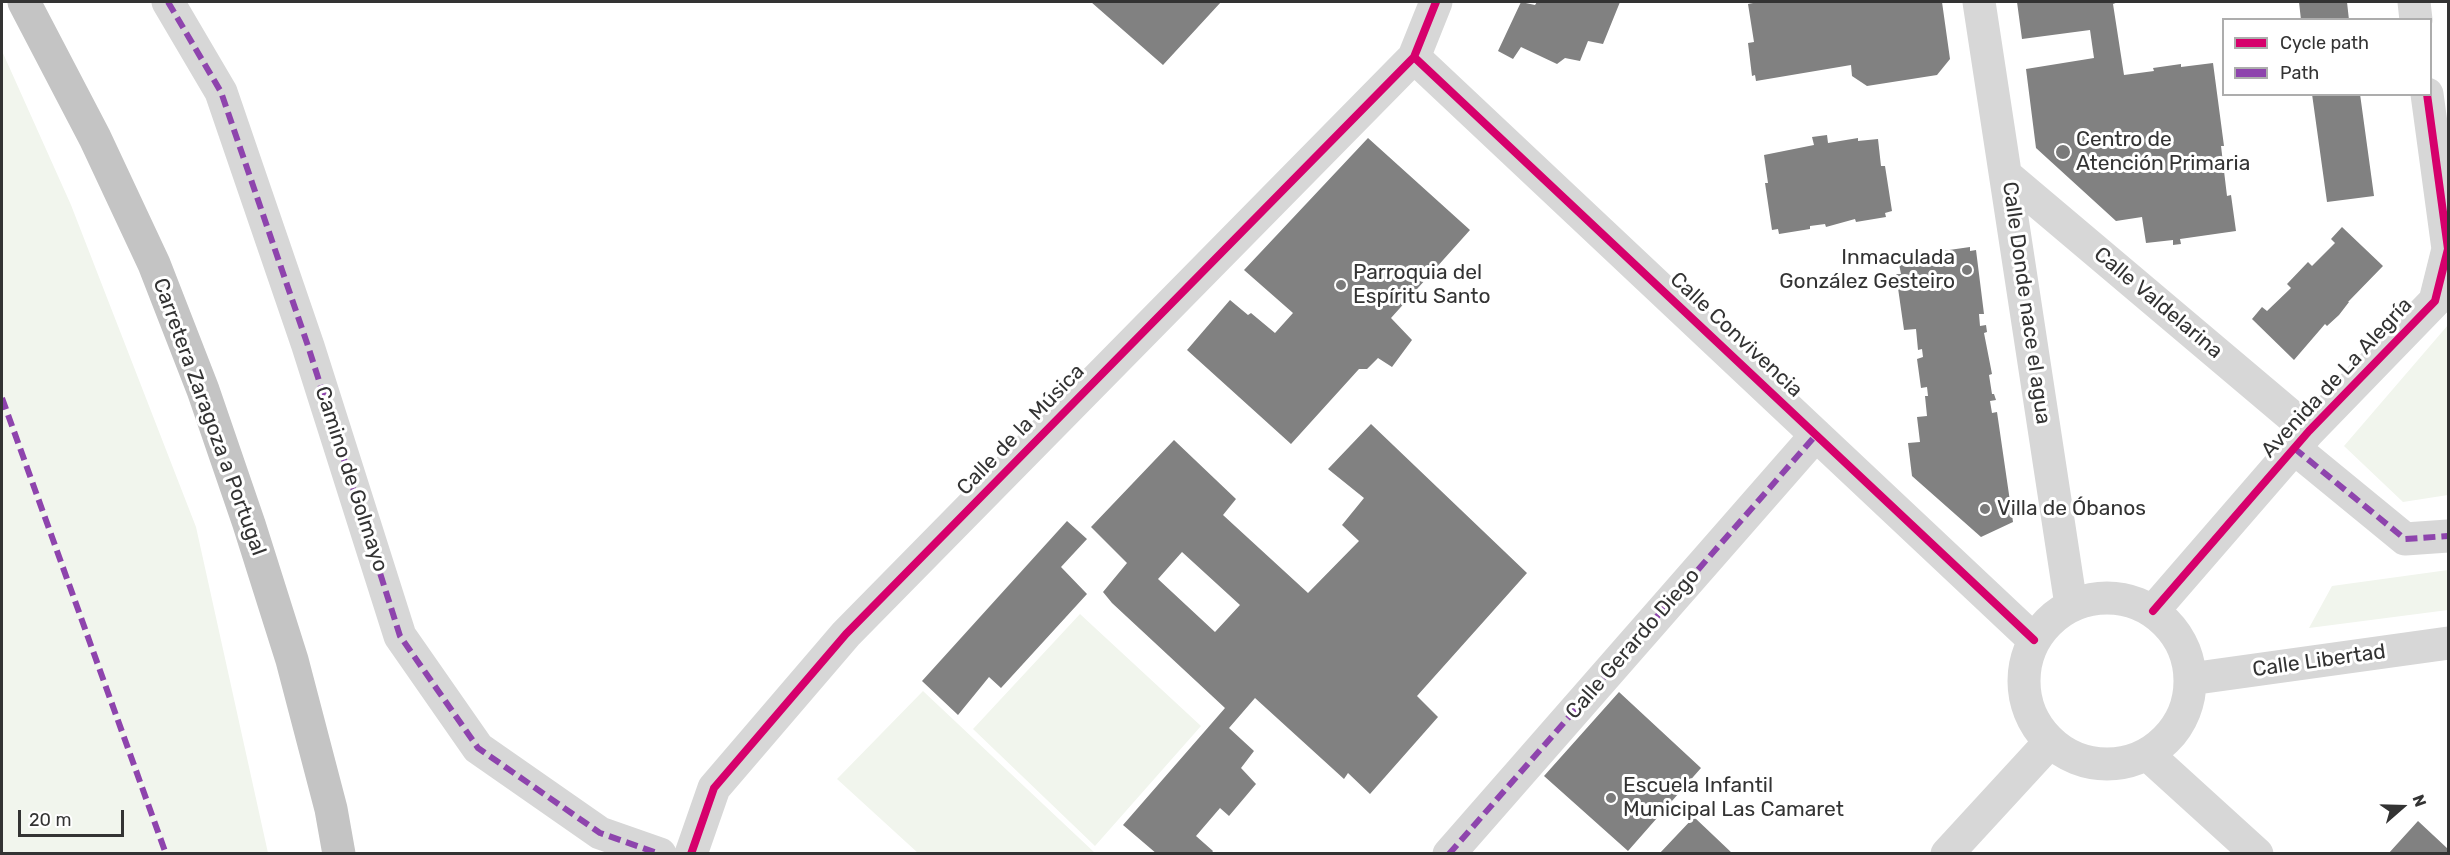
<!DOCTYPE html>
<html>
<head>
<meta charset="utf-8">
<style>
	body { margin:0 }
	#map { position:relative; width:2450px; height:855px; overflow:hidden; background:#fff; font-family:Rubik,sans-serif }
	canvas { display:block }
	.frame { position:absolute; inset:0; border:3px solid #333; pointer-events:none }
	.legend { position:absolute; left:2222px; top:18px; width:210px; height:78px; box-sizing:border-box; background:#fff; border:2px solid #adadad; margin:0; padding:8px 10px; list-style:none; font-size:18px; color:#333 }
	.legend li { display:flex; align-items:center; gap:12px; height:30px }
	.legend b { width:30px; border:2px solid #adadad }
	.north { position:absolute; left:2372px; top:777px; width:60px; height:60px; -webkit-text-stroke:4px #fff; paint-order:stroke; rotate:70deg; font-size:16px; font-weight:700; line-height:24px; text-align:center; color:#333 }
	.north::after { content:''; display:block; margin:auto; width:21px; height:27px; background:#333; clip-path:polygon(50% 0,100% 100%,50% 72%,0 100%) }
	.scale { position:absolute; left:18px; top:810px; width:106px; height:27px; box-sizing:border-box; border:3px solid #333; border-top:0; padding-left:8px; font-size:18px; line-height:21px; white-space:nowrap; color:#333; -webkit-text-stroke:4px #fff; paint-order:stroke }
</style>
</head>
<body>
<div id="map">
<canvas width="2450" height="855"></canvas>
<div class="frame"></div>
<ul class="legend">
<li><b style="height:8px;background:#d6006c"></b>Cycle path</li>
<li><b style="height:8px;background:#8e44ad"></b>Path</li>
</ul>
<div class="north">N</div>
<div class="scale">20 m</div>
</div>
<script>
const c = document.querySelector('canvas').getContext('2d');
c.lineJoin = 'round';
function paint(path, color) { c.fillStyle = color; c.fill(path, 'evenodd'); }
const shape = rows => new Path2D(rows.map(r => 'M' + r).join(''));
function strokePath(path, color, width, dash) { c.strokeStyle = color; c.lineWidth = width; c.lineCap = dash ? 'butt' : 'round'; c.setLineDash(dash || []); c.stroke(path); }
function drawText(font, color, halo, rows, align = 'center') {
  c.font = font + ' Rubik,sans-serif'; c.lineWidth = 6; c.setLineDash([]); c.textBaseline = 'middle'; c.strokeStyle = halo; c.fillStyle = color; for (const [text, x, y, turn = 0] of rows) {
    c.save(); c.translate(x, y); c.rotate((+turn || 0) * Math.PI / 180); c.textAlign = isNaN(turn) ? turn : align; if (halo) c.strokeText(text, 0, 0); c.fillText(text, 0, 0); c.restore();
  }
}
paint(shape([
	[2,51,71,205,196,527,268,853,2,853],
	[2448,325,2448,495,2403,502,2344,446],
	[2448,570,2448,610,2309,628,2332,586],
	[1080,614,1201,726,1095,846,973,729],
	[923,691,1095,853,918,853,837,779]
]), '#f1f5ed');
paint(shape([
	[1091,2,1221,2,1163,65],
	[1521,2,1535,5,1537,2,1620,2,1603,44,1588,41,1580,61,1565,58,1557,64,1521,47,1513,59,1498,51],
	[1758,2,1942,2,1950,59,1937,75,1867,86,1852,76,1851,65,1756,81,1755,75,1752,76,1748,43,1754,42,1748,4],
	[2017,2,2118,2,2113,4,2124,75,2154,71,2153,68,2181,64,2181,67,2213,63,2224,146,2221,146,2227,196,2231,195,2236,231,2180,239,2181,244,2173,245,2173,240,2146,243,2142,217,2116,221,2036,148,2026,69,2094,58,2090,30,2022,39],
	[2299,2,2347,2,2349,20,2301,20],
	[2312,94,2360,94,2374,196,2327,202],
	[1827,135,1828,143,1858,138,1858,141,1878,139,1881,166,1885,166,1892,211,1885,213,1886,217,1856,222,1855,219,1826,227,1825,224,1810,226,1810,229,1779,234,1778,229,1772,230,1765,183,1768,183,1764,155,1814,145,1812,137],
	[1368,138,1470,230,1391,318,1412,340,1392,367,1378,358,1367,369,1359,369,1291,444,1187,350,1230,300,1248,315,1251,313,1275,333,1293,313,1244,270],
	[2342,227,2383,266,2348,302,2349,302,2339,315,2327,326,2325,324,2294,360,2252,319,2262,307,2267,311,2291,288,2287,284,2308,262,2312,266,2335,243,2331,239],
	[1970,247,1970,251,1976,250,1984,314,1979,314,1980,326,1986,325,1987,332,1984,333,1992,374,1989,375,1992,394,1994,394,1996,400,1990,401,1992,413,1997,412,2013,522,1981,537,1912,476,1908,443,1920,442,1917,417,1927,416,1925,396,1928,396,1927,387,1921,388,1917,359,1923,357,1922,349,1918,350,1916,329,1904,330,1896,274,1901,274,1899,264,1935,258,1935,252],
	[1371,424,1527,573,1417,696,1438,717,1370,794,1348,773,1344,779,1255,698,1229,728,1254,751,1241,768,1256,784,1229,816,1220,808,1196,836,1213,851,1211,854,1157,854,1123,825,1225,708,1112,603,1103,592,1127,563,1091,527,1174,440,1236,499,1223,515,1308,593,1359,541,1342,525,1364,498,1328,469],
	[1182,552,1240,605,1215,632,1158,579],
	[1067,521,1087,539,1061,567,1087,594,1001,688,989,677,958,715,922,681],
	[1619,692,1701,768,1628,851,1544,776],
	[1694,817,1733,854,1659,854],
	[2418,821,2448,849,2448,854,2388,854]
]), '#818181');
strokePath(shape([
	[168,2,221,92,308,346,400,636,478,748,600,833,660,854],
	[1979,2,2071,605],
	[2414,2,2416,20],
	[1414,57,2034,640],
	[2007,176,2309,431],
	[2294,448,2405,539,2448,536],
	'2024 681a83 83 0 1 1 166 0a83 83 0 1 1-166 0Z',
	[2153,611,2309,431,2435,301,2448,249,2427,94],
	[2190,679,2448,643],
	[2147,754,2257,854],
	[691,854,714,788,846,634,1414,57,1436,2],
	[1449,854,1816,435],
	[1947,854,2050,742]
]), '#d7d7d7', 33);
strokePath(shape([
	[24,2,95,138,154,264,203,390,249,524,292,660,331,809,339,854]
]), '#c4c4c4', 33);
strokePath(shape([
	[168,2,221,92,308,346,400,636,478,748,600,833,660,854],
	[2,398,166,854],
	[2294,448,2405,539,2448,536],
	[1449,854,1816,435]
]), '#8e44ad', 6, [12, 6]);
strokePath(shape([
	[1414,57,2034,640],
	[2153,611,2309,431,2435,301,2448,249,2427,94],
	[691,854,714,788,846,634,1414,57,1436,2]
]), '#d6006c', 8);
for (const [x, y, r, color] of [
	[2063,152,8,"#7a7a7a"],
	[1967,270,6,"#7a7a7a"],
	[1341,285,6,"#7a7a7a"],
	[1985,509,6,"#7a7a7a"],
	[1611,798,6,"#7a7a7a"]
]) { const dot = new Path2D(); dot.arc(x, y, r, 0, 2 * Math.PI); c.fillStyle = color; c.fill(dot); strokePath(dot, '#fff', 2); }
drawText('21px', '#333', '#fff', [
	["Centro de",2076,140],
	["Atención Primaria",2076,164],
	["Inmaculada",1955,258,"right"],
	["González Gesteiro",1955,282,"right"],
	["Parroquia del",1353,273],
	["Espíritu Santo",1353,297],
	["Villa de Óbanos",1997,509],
	["Escuela Infantil",1623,786],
	["Municipal Las Camaret",1623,810]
], 'left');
drawText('21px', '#333', '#fff', [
	["Calle Donde nace el agua",2026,303,82],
	["Calle Valdelarina",2158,303,40],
	["Calle Convivencia",1736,335,43],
	["Avenida de La Alegría",2337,378,-47],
	["Carretera Zaragoza a Portugal",209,417,70],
	["Calle de la Música",1021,430,-46],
	["Camino de Golmayo",351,479,72],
	["Calle Gerardo Diego",1633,644,-49],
	["Calle Libertad",2319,661,-8]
]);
</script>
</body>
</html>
